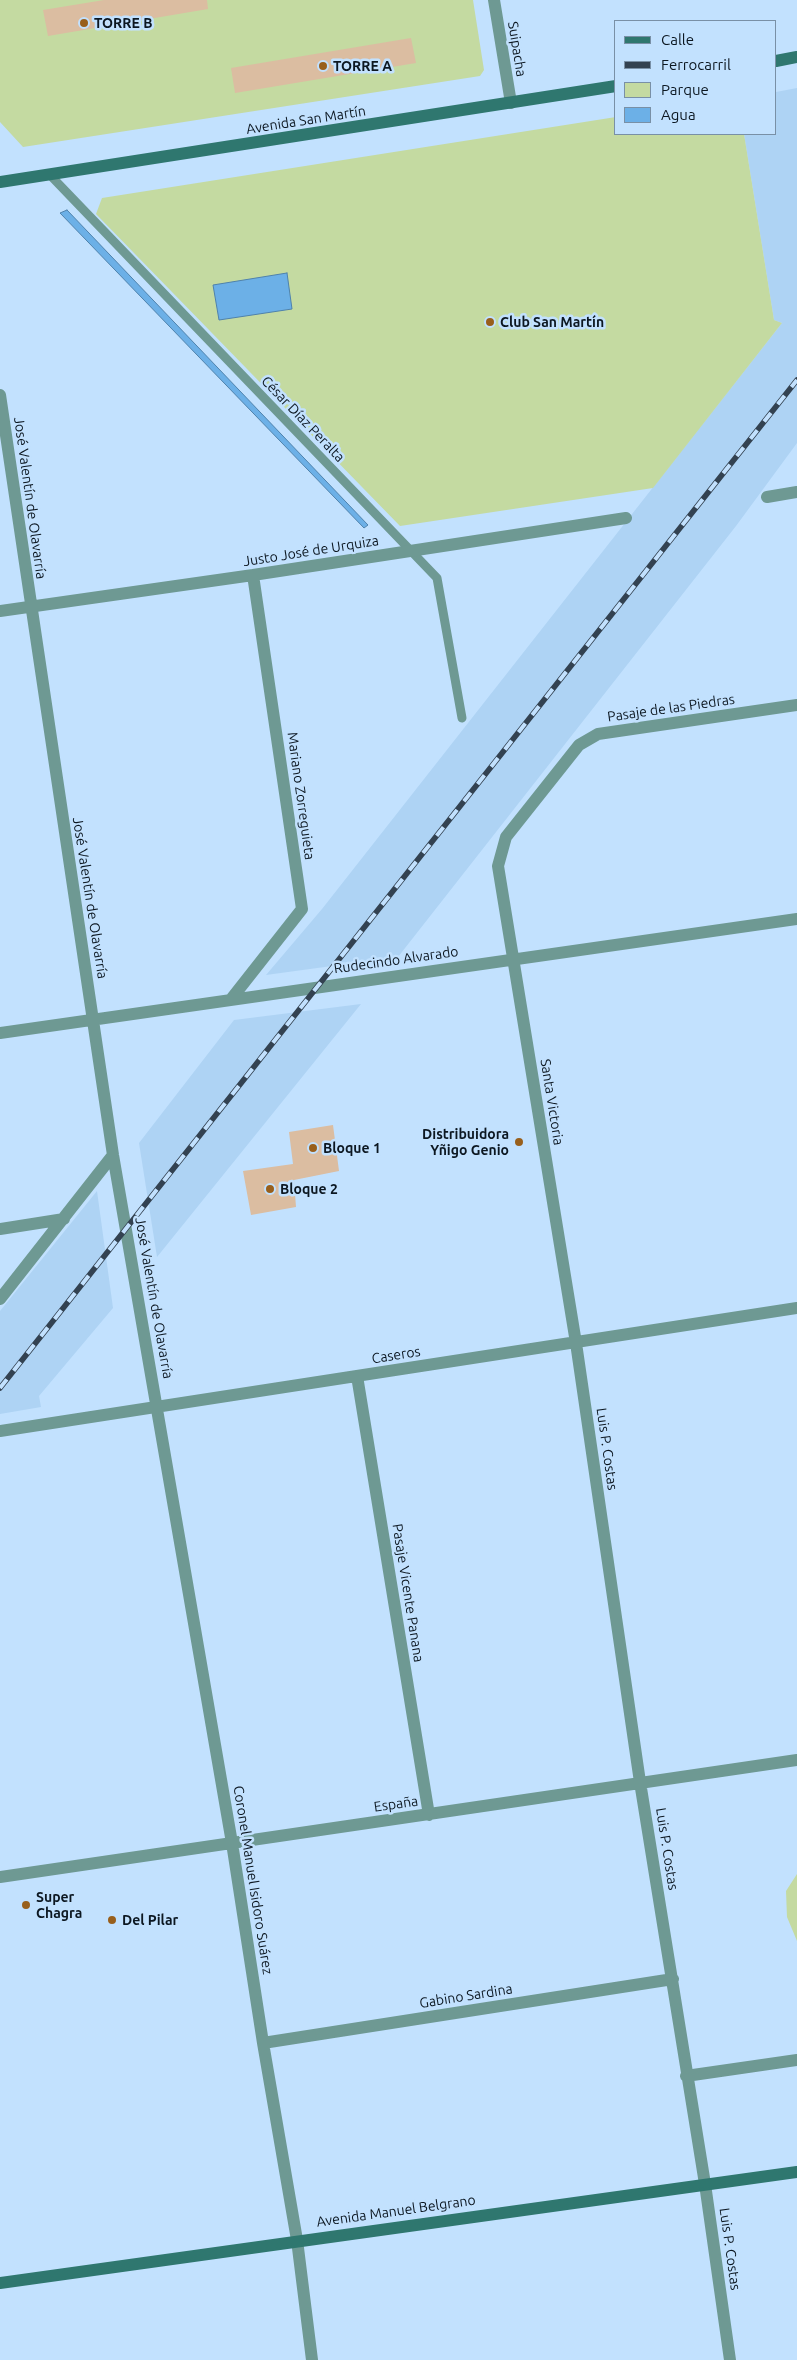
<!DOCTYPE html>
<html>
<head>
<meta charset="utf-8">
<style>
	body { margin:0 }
	#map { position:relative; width:797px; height:2360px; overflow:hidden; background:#c2e1fe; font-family:Ubuntu,sans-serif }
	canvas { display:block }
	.legend { position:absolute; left:614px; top:20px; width:162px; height:115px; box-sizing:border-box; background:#c2e1fe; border:1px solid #7990a6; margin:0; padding:6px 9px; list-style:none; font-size:15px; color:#0c1721 }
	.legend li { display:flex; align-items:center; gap:10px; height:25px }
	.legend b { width:25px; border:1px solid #7990a6 }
</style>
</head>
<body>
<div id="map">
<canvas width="797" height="2360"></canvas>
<ul class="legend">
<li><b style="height:6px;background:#2f776f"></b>Calle</li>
<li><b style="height:6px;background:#334251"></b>Ferrocarril</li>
<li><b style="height:14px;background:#c4daa1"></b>Parque</li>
<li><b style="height:14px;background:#6cb0e7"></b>Agua</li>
</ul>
</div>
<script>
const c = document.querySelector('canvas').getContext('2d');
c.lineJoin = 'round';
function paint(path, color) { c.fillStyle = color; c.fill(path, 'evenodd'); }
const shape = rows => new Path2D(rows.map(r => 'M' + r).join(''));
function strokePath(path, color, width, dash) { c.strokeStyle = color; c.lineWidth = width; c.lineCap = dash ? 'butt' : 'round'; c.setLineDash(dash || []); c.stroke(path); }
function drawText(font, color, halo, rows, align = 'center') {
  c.font = font + ' Ubuntu,sans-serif'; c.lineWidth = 5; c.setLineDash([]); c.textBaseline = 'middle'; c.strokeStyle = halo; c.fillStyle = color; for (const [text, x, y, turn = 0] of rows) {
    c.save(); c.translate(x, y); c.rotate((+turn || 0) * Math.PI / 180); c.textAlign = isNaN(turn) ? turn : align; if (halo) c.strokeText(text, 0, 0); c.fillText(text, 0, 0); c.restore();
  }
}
paint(shape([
	[797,88,797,443,736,526,398,957,266,975,322,909,782,323,774,320,744,134,776,134,776,92],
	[361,1004,157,1257,139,1143,234,1020],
	[97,1191,113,1308,39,1396,41,1407,0,1414,0,1311]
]), '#aed3f4');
paint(shape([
	[0,0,473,0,484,70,480,76,23,147,0,122],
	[616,117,616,134,744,134,774,320,782,323,653,488,400,526,96,214,102,198],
	[797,1874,797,1941,787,1917,786,1891]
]), '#c4daa1');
const water = shape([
	[67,210,368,525,364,528,60,213,67,210],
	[287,273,292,309,219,320,213,285,287,273]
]);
paint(water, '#6cb0e7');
strokePath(water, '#4f82ac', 1);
paint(shape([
	[104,0,207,0,208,9,48,36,43,10],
	[411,38,416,63,235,93,231,68],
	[333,1125,339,1171,294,1180,296,1207,251,1215,243,1171,293,1164,289,1132]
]), '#dbbda1');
strokePath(shape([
	[51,176,437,578,462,718]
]), '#6e9993', 9);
strokePath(shape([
	[494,0,511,103],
	[0,395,113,1155,232,1843,263,2043,297,2240,312,2360],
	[767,497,797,492],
	[0,611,253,575,626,518],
	[232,998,302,909,253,575],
	[0,1033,797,919],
	[0,1229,64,1219],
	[0,1299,113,1155],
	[357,1376,429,1815],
	[0,1431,797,1308],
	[0,1877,797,1760],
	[263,2043,673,1979],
	[686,2076,797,2060],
	[730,2360,705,2184,640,1782,576,1343,498,866,506,837,579,745,598,734,797,705]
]), '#6e9993', 12);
strokePath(shape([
	[776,61,797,57],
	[0,182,616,86],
	[0,2283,797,2172]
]), '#2f776f', 12);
const rail = shape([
	[0,1388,797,380]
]);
strokePath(rail, '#334251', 5.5);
strokePath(rail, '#c2e1fe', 4, [11]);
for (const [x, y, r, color] of [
	[84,23,5,"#985f1c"],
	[323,66,5,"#985f1c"],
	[490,322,5,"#985f1c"],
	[519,1142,5,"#985f1c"],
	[313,1148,5,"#985f1c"],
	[270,1189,5,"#985f1c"],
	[26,1905,5,"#985f1c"],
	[112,1920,5,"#985f1c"]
]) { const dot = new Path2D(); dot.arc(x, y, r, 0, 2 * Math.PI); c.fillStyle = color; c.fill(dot); strokePath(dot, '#c2e1fe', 2); }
drawText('bold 14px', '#0c1721', '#c2e1fe', [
	["TORRE B",94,23],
	["TORRE A",333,66],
	["Club San Martín",500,322],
	["Distribuidora",509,1134,"right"],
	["Yñigo Genio",509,1150,"right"],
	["Bloque 1",323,1148],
	["Bloque 2",280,1189],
	["Super",36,1897],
	["Chagra",36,1913],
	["Del Pilar",122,1920]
], 'left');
drawText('14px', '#0c1721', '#c2e1fe', [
	["Suipacha",517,49,81],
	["Avenida San Martín",306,120,-9],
	["César Díaz Peralta",303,419,46],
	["José Valentín de Olavarría",30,498,82],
	["Justo José de Urquiza",311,551,-9],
	["Pasaje de las Piedras",671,708,-8],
	["Mariano Zorreguieta",301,796,82],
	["José Valentín de Olavarría",90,898,81],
	["Rudecindo Alvarado",396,960,-8],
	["Santa Victoria",552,1102,81],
	["José Valentín de Olavarría",154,1298,80],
	["Caseros",396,1355,-9],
	["Luis P. Costas",607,1449,82],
	["Pasaje Vicente Panana",408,1593,81],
	["España",396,1804,-8],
	["Luis P. Costas",667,1849,81],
	["Coronel Manuel Isidoro Suárez",253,1880,81],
	["Gabino Sardina",466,1996,-9],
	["Avenida Manuel Belgrano",396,2211,-8],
	["Luis P. Costas",730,2249,82]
]);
</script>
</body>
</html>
